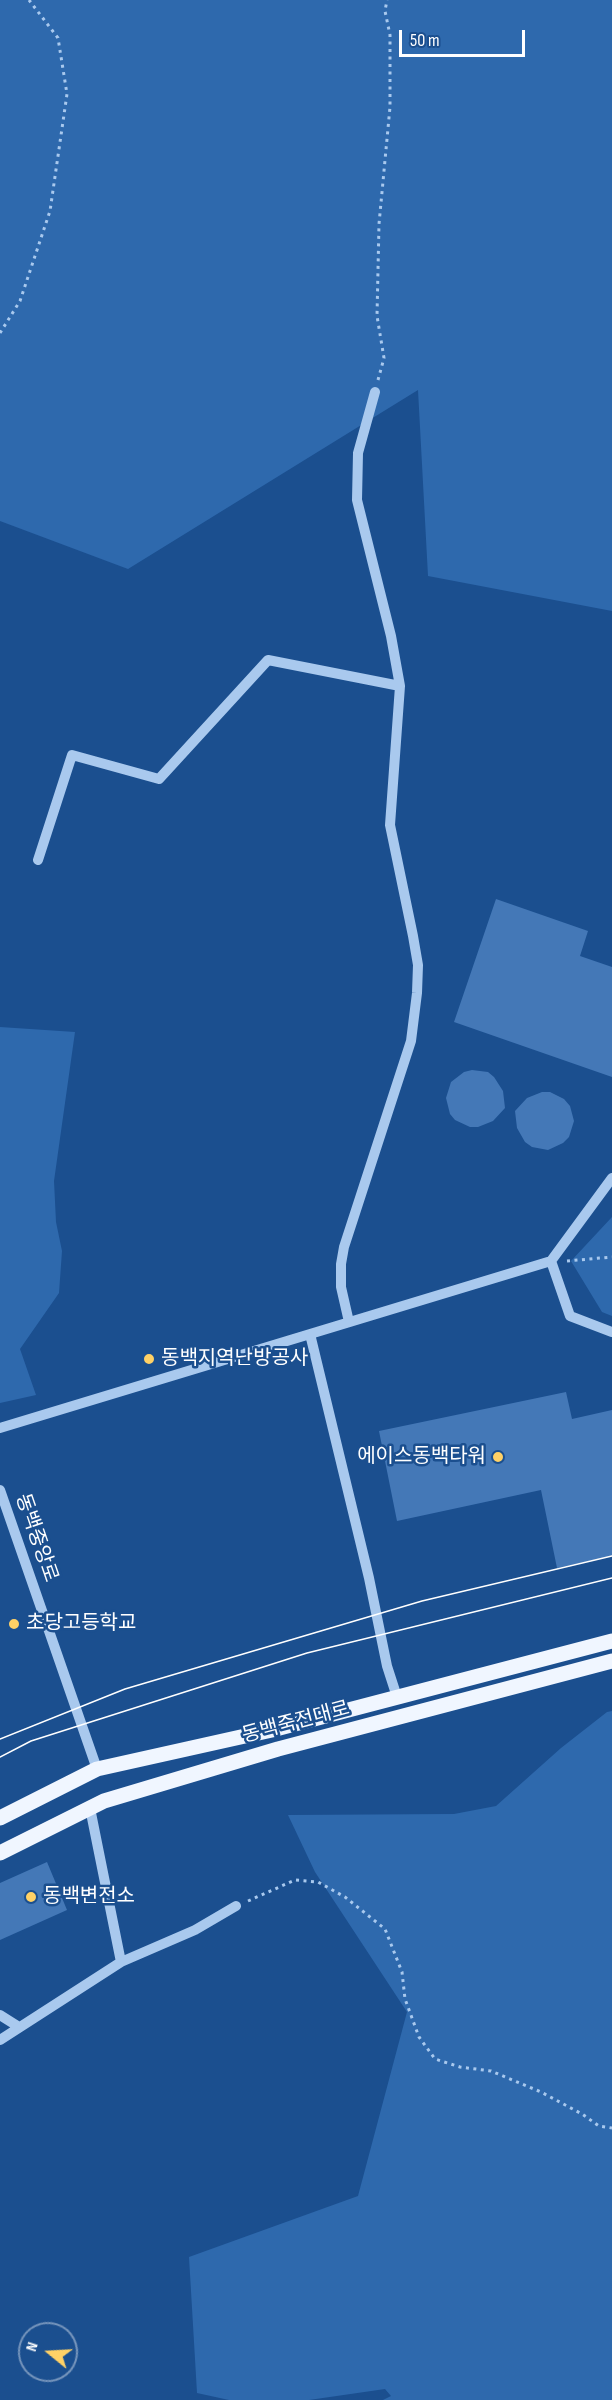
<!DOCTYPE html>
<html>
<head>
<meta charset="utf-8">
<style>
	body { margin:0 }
	#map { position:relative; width:612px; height:2400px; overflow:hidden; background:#1b4f8f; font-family:"Sofia Sans Condensed",sans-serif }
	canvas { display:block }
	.north { position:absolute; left:18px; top:2322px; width:60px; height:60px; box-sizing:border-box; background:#1b4f8f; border:2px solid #7695bc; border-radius:50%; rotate:288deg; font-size:16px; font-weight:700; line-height:24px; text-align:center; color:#fff }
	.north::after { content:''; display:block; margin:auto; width:21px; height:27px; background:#ffd166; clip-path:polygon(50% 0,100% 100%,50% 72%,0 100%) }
	.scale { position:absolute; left:399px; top:30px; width:126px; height:27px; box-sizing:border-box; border:3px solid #fff; border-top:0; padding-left:8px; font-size:18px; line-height:21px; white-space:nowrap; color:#fff; -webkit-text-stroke:4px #1b4f8f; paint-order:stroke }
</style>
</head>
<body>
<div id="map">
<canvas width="612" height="2400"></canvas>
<div class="north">N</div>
<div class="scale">50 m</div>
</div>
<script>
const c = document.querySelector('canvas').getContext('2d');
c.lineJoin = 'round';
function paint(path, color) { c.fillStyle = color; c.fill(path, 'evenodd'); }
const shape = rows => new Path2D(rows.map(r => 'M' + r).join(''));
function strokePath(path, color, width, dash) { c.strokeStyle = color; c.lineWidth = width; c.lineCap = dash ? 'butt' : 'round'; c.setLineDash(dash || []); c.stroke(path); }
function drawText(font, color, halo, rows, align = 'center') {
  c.font = font + ' "Sofia Sans Condensed","Noto Sans KR",sans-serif'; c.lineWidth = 5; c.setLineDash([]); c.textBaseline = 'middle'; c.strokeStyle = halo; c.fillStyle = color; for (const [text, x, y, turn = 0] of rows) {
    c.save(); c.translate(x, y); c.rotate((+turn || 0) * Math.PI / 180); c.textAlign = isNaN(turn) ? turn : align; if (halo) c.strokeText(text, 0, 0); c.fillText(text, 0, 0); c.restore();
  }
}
paint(shape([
	[0,0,612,0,612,611,428,576,418,390,128,569,0,521],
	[0,1027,75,1032,54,1181,56,1222,62,1251,59,1293,20,1349,36,1395,0,1403],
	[612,1217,612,1316,602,1312,571,1261],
	[612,1711,612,2400,383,2400,391,2396,385,2389,309,2400,229,2400,197,2393,189,2257,358,2196,407,2012,315,1872,288,1815,454,1814,496,1806,561,1748,607,1712]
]), '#2e69ad');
paint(shape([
	[496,899,588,931,580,956,612,967,612,1077,454,1022],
	[472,1070,488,1072,494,1077,503,1091,505,1108,493,1121,478,1127,470,1127,455,1120,450,1114,446,1098,451,1082,464,1072],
	[542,1092,550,1092,564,1099,570,1106,574,1121,569,1137,563,1143,548,1150,532,1147,525,1142,517,1128,515,1111,527,1098],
	[566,1392,572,1419,612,1410,612,1556,557,1568,541,1490,397,1521,379,1431],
	[47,1862,67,1910,0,1940,0,1883]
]), '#4478b7');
strokePath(shape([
	[0,333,20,301,50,211,67,94,58,38,29,0],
	[378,380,384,358,377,316,379,224,390,107,390,35,385,11,387,0],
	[567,1261,612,1257],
	[248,1901,295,1880,318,1882,345,1897,385,1929,402,1972,405,1999,419,2037,435,2059,460,2067,491,2071,541,2092,582,2114,599,2126,612,2128]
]), '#a9c9ee', 3, [3, 4.5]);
strokePath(shape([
	[38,860,72,755,159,779,268,660,400,686],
	[551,1261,570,1316,612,1332],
	[349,1322,341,1287,341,1264,344,1247,411,1041,417,993,418,965,413,936,390,825,400,686,391,636,357,500,358,453,375,392],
	[310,1334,369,1578,387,1666,397,1697],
	[0,1428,551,1261,612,1178],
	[0,1490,97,1769],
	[121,1962,195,1930,236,1906],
	[0,2015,19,2027],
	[0,2040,121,1962,90,1808]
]), '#a9c9ee', 10);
strokePath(shape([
	[0,1818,97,1769,272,1730,612,1641],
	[0,1853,104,1801,278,1749,612,1661]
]), '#f0f6ff', 15);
strokePath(shape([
	[0,1739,125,1689,422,1601,612,1556],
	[0,1757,31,1741,307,1653,612,1578]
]), '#fff', 1.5);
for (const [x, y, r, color] of [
	[149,1359,6,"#ffd166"],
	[498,1457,6,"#ffd166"],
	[14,1624,6,"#ffd166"],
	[31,1897,6,"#ffd166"]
]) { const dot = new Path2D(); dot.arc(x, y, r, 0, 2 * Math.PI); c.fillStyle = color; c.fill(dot); strokePath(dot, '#1b4f8f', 2); }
drawText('20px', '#fff', '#1b4f8f', [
	["동백지역난방공사",161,1359],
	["에이스동백타워",486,1457,"right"],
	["초당고등학교",26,1624],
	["동백변전소",43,1897]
], 'left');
drawText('20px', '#fff', '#1b4f8f', [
	["동백중앙로",36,1538,71],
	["동백죽전대로",296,1723,-15]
]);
</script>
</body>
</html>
